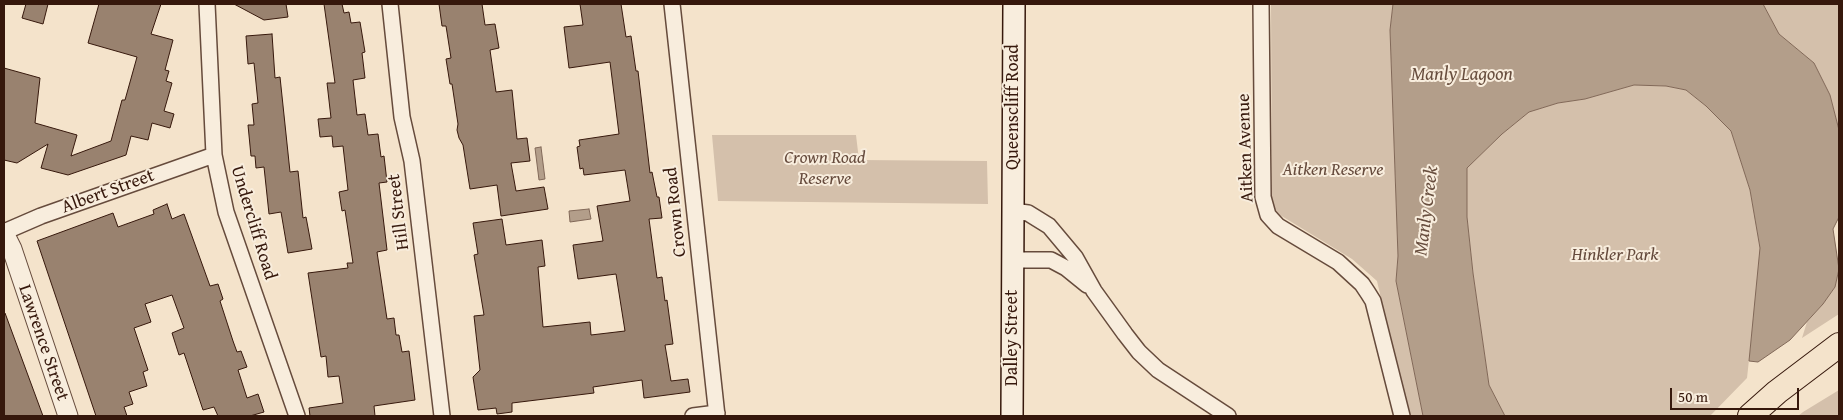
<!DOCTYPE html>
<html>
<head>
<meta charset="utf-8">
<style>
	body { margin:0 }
	#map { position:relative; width:1843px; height:420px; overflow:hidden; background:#f4e3cb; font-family:"Gentium Book Plus",serif }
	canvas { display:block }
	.frame { position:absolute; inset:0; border:5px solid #36180c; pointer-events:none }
	.scale { position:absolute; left:1670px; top:388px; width:129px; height:22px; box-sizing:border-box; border:2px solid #36180c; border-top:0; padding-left:6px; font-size:15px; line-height:18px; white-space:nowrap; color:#36180c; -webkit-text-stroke:4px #f8eddd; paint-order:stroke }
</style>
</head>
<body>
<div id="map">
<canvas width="1843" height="420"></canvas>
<div class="frame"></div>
<div class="scale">50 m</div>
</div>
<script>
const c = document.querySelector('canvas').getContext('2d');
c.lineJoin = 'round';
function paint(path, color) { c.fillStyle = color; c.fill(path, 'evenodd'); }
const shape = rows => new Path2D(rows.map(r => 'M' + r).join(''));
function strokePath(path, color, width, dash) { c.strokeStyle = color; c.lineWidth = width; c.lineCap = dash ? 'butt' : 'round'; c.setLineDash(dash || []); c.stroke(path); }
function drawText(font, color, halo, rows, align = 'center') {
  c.font = font + ' "Gentium Book Plus",serif'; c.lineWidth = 4; c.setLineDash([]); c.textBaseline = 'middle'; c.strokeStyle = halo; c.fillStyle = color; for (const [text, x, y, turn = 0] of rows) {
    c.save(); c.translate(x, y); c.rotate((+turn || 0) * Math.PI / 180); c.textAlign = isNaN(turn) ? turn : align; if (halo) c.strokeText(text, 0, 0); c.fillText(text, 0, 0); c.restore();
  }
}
paint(shape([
	[1271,4,1393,4,1390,30,1398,256,1396,281,1423,416,1408,416,1377,281,1352,259,1280,215,1272,206],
	[1763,4,1839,4,1839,130,1830,95,1814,63,1779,34],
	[1634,85,1666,86,1686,90,1706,106,1731,131,1750,190,1761,250,1747,378,1710,416,1505,416,1489,385,1473,273,1467,217,1467,168,1502,134,1529,112,1558,103,1585,99],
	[712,135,856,135,859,160,987,161,988,204,718,201],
	[1839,269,1839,314,1802,338,1807,322,1823,304,1835,287],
	[1839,390,1839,416,1798,416,1803,412]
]), '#d4c0ab');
const water = shape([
	[1393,4,1763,4,1779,34,1814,63,1830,95,1839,130,1839,217,1833,229,1839,269,1835,287,1823,304,1790,340,1758,362,1749,361,1760,248,1750,190,1731,131,1706,106,1686,90,1666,86,1634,85,1585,99,1558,103,1529,112,1502,134,1467,168,1467,217,1473,273,1489,385,1505,416,1423,416,1396,281,1398,256,1390,30,1393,4],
	[541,147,545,179,539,180,535,148,541,147],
	[589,209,591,219,570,222,569,211,589,209]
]);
paint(water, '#b39e8a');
strokePath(water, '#816858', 1);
const building = shape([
	[26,4,48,4,43,24,22,18,26,4],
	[99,4,161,4,151,34,173,40,165,70,169,71,166,81,172,83,164,111,174,114,170,128,152,123,148,140,131,136,126,155,68,175,41,168,48,144,17,163,4,160,4,68,40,78,35,123,77,135,71,156,111,141,122,100,125,100,137,57,88,43,99,4],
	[234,4,286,4,288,17,264,20,234,4],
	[324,4,342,4,344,13,349,12,351,23,360,22,365,52,362,53,365,78,353,80,357,115,365,114,368,135,378,134,381,157,384,156,387,182,379,183,387,250,377,252,387,319,394,318,396,335,399,335,402,352,409,351,415,400,374,406,375,416,310,416,309,408,343,403,339,376,328,377,326,356,321,357,308,273,348,268,347,263,353,263,345,210,342,211,339,192,348,190,343,146,333,147,332,136,320,137,318,119,331,118,327,83,335,83,324,4],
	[439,4,482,4,485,25,495,24,499,48,490,50,496,92,512,90,517,139,527,138,530,161,511,163,516,191,544,187,548,209,501,216,497,185,470,189,463,145,459,138,457,130,458,124,452,84,450,84,446,59,451,58,446,26,442,26,439,4],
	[580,4,621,4,626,37,631,36,636,71,638,71,650,173,652,172,657,197,659,197,662,218,649,219,657,278,662,277,665,301,667,300,673,344,665,345,671,381,688,379,690,392,644,398,642,380,593,387,594,393,512,403,512,412,497,414,496,408,478,410,473,377,480,370,474,316,484,315,474,255,478,254,473,223,502,219,506,245,542,240,545,266,538,267,543,327,590,322,591,335,625,331,616,274,578,279,573,245,603,241,597,206,630,201,625,170,584,175,583,168,580,169,577,147,580,146,579,140,619,134,610,62,569,68,564,27,583,25,580,4],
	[272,34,275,78,280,77,290,172,298,171,303,218,306,217,312,249,288,253,281,212,269,214,264,167,256,168,255,156,251,156,248,125,254,125,252,104,258,103,254,63,248,64,246,36,272,34],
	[167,204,172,219,184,214,210,286,218,284,223,299,220,301,233,341,237,352,241,351,247,367,238,370,247,398,258,394,264,412,250,416,218,416,214,407,203,410,184,353,179,355,172,333,184,328,172,295,145,304,151,322,134,328,148,370,143,372,147,386,129,392,133,404,124,407,127,416,96,416,37,241,113,213,118,227,154,214,153,210,167,204],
	[4,313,5,313,43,416,4,416,4,313]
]);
paint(building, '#99826f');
strokePath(building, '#36180c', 1);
const minor = shape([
	[207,4,214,155,226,212,297,416],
	[390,4,402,117,412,161,442,416],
	[672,4,717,416],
	[1261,4,1263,197,1268,215,1278,226,1338,262,1362,284,1368,293,1373,301,1402,416],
	[1012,211,1028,213,1049,226,1075,257,1094,291,1125,334,1139,352,1158,370,1228,416],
	[4,232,41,216,214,155],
	[1012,260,1051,260,1066,268,1087,285],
	[693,416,717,413]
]);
const tertiary = shape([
	[4,233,12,249,68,416]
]);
const secondary = shape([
	[1012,416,1014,4]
]);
const primary = shape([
	[1750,416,1777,392,1839,345]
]);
strokePath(minor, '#664b3c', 18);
strokePath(tertiary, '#664b3c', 21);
strokePath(secondary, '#36180c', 24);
strokePath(primary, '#36180c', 26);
strokePath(minor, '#f8eddd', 15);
strokePath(tertiary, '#f8eddd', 19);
strokePath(secondary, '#f8eddd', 21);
strokePath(primary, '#f4e3cb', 24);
drawText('18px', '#36180c', '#f8eddd', [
	["Queenscliff Road",1013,107,-90],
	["Aitken Avenue",1246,148,-92],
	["Albert Street",108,192,-20],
	["Hill Street",399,212,-97],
	["Crown Road",676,212,-96],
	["Undercliff Road",253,223,73],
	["Dalley Street",1012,338,-90],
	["Lawrence Street",43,343,71]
]);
drawText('italic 18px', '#654a3c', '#f8eddd', [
	["Crown Road",825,158],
	["Reserve",825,179],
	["Aitken Reserve",1333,170],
	["Hinkler Park",1615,255]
]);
drawText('italic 19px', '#684e3e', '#f8eddd', [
	["Manly Lagoon",1462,75],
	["Manly Creek",1427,211,-83]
]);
</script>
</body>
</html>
